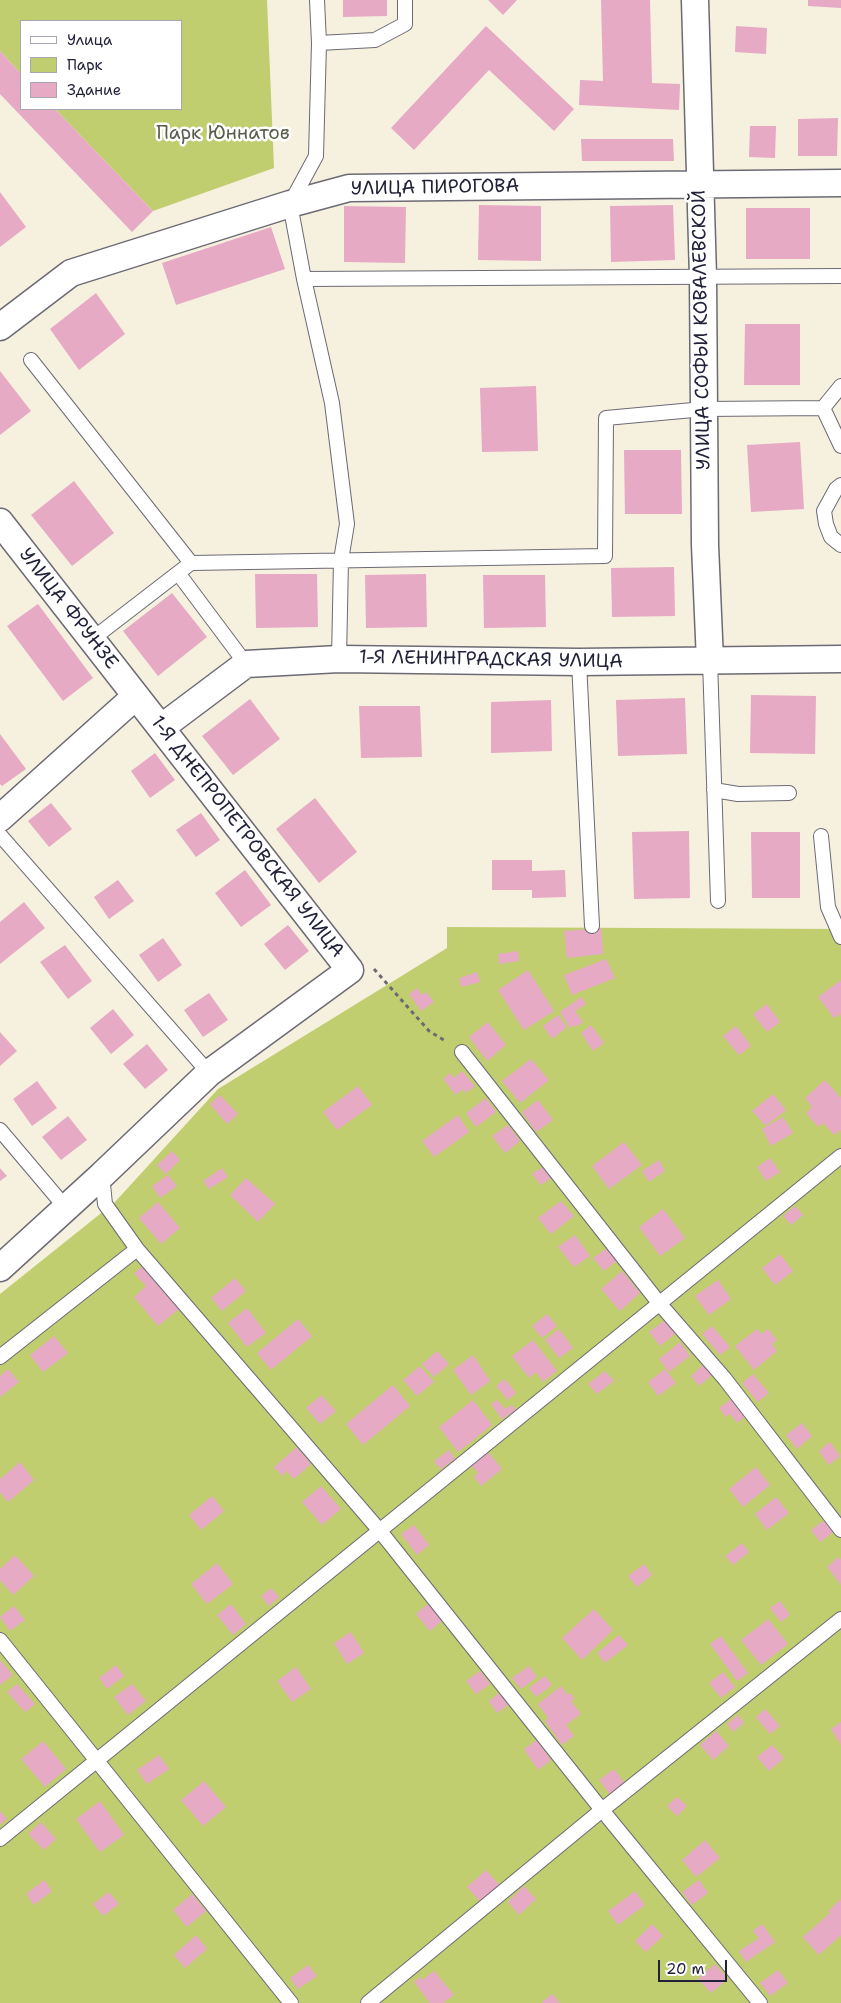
<!DOCTYPE html>
<html>
<head>
<meta charset="utf-8">
<style>
	body { margin:0 }
	#map { position:relative; width:841px; height:2003px; overflow:hidden; background:#f6f0df; font-family:"Shantell Sans",sans-serif }
	canvas { display:block }
	.legend { position:absolute; left:20px; top:20px; width:162px; height:90px; box-sizing:border-box; background:#fff; border:1px solid #a7a7b1; margin:0; padding:6px 9px; list-style:none; font-size:15px; color:#22223b }
	.legend li { display:flex; align-items:center; gap:10px; height:25px }
	.legend b { width:25px; border:1px solid #a7a7b1 }
	.scale { position:absolute; left:658px; top:1960px; width:69px; height:22px; box-sizing:border-box; border:2px solid #22223b; border-top:0; padding-left:6px; font-size:15px; line-height:18px; white-space:nowrap; color:#22223b; -webkit-text-stroke:4px #fff; paint-order:stroke }
</style>
</head>
<body>
<div id="map">
<canvas width="841" height="2003"></canvas>
<ul class="legend">
<li><b style="height:6px;background:#fff"></b>Улица</li>
<li><b style="height:14px;background:#c0ce6f"></b>Парк</li>
<li><b style="height:14px;background:#e6aac5"></b>Здание</li>
</ul>
<div class="scale">20 m</div>
</div>
<script>
const c = document.querySelector('canvas').getContext('2d');
c.lineJoin = 'round';
function paint(path, color) { c.fillStyle = color; c.fill(path, 'evenodd'); }
const shape = rows => new Path2D(rows.map(r => 'M' + r).join(''));
function strokePath(path, color, width, dash) { c.strokeStyle = color; c.lineWidth = width; c.lineCap = dash ? 'butt' : 'round'; c.setLineDash(dash || []); c.stroke(path); }
function drawText(font, color, halo, rows, align = 'center') {
  c.font = font + ' "Shantell Sans",sans-serif'; c.lineWidth = 5; c.setLineDash([]); c.textBaseline = 'middle'; c.strokeStyle = halo; c.fillStyle = color; for (const [text, x, y, turn = 0] of rows) {
    c.save(); c.translate(x, y); c.rotate((+turn || 0) * Math.PI / 180); c.textAlign = isNaN(turn) ? turn : align; if (halo) c.strokeText(text, 0, 0); c.fillText(text, 0, 0); c.restore();
  }
}
paint(shape([
	[0,0,267,0,274,168,153,211,55,109,181,109,181,21,21,21,21,74,0,51],
	[447,927,841,929,841,2003,0,2003,0,1294,115,1202,218,1089,447,948]
]), '#c0ce6f');
paint(shape([
	[343,0,387,0,387,16,343,17],
	[488,0,517,0,503,15],
	[601,0,650,0,652,83,680,84,679,110,579,105,580,80,603,81],
	[808,0,841,0,841,8,808,6],
	[486,26,574,109,554,131,489,70,414,150,391,128],
	[736,26,767,28,766,54,735,52],
	[0,51,21,74,21,109,55,109,153,211,132,232,0,94],
	[838,118,837,156,798,156,798,119],
	[750,126,776,126,775,158,749,157],
	[581,139,673,139,674,161,582,161],
	[0,192,26,227,0,247],
	[479,205,541,206,541,261,478,260],
	[673,205,675,260,611,262,610,206],
	[344,206,406,207,405,263,344,262],
	[746,208,810,208,810,259,746,259],
	[271,227,285,269,176,305,162,263],
	[96,293,125,334,79,370,50,329],
	[745,324,800,324,800,385,744,385],
	[0,371,31,411,0,435],
	[536,386,538,451,482,452,480,388],
	[800,442,804,509,751,512,747,445],
	[624,450,681,450,682,514,625,514],
	[74,481,114,533,72,566,31,515],
	[674,567,675,616,612,617,611,568],
	[255,574,317,574,318,627,256,628],
	[426,574,427,627,366,628,365,575],
	[483,575,545,575,546,627,484,628],
	[172,593,207,637,158,676,123,631],
	[38,604,93,678,63,701,7,626],
	[751,695,816,696,815,754,750,753],
	[685,698,687,754,618,756,616,700],
	[250,699,280,739,233,775,202,736],
	[551,700,552,751,491,753,491,702],
	[359,706,420,706,422,757,361,758],
	[0,734,26,769,2,786,0,784],
	[155,753,175,780,150,798,131,771],
	[315,798,357,852,319,883,276,829],
	[51,803,72,829,49,847,28,821],
	[201,813,220,840,196,857,176,830],
	[689,831,690,898,634,899,632,832],
	[751,832,800,832,800,898,752,898],
	[492,860,532,860,532,871,565,870,566,897,532,898,532,890,492,890],
	[245,870,271,905,241,927,215,893],
	[118,880,134,901,109,919,94,897],
	[24,902,45,928,0,964,0,922],
	[288,925,309,951,285,970,264,944],
	[601,928,603,954,567,958,564,931],
	[163,938,182,965,158,982,139,955],
	[65,945,92,981,68,999,40,962],
	[518,951,519,961,499,964,498,954],
	[606,959,615,978,572,995,564,975],
	[528,970,554,1011,524,1030,498,990],
	[477,972,480,982,461,987,459,978],
	[841,980,841,1014,834,1018,818,997],
	[417,988,422,995,426,992,434,1002,421,1011,409,994],
	[209,993,228,1020,203,1037,184,1010],
	[581,997,586,1004,575,1011,583,1022,575,1027,574,1025,570,1028,560,1012],
	[767,1004,780,1022,767,1032,753,1014],
	[113,1009,134,1035,111,1054,90,1028],
	[558,1015,567,1027,552,1039,543,1026],
	[488,1022,506,1045,487,1061,469,1037],
	[591,1025,604,1043,593,1051,581,1033],
	[736,1026,751,1046,739,1055,723,1036],
	[0,1032,17,1051,0,1066],
	[147,1044,168,1070,145,1089,123,1064],
	[531,1059,549,1080,520,1103,502,1081],
	[462,1071,475,1086,466,1093,463,1089,456,1095,443,1079,450,1073,454,1078],
	[825,1080,841,1098,841,1130,834,1135,823,1123,818,1127,806,1113,812,1107,805,1098],
	[37,1081,57,1108,32,1126,13,1099],
	[358,1086,372,1105,337,1130,323,1112],
	[773,1094,786,1110,766,1126,752,1111],
	[220,1095,238,1114,227,1124,210,1104],
	[486,1098,496,1112,476,1127,466,1113],
	[538,1100,553,1120,536,1132,522,1112],
	[458,1115,469,1132,434,1157,422,1141],
	[68,1116,87,1140,61,1160,42,1137],
	[783,1117,793,1133,771,1146,762,1129],
	[508,1125,520,1141,505,1153,492,1136],
	[624,1142,642,1165,609,1189,592,1166],
	[172,1151,180,1160,166,1174,157,1165],
	[770,1158,780,1172,766,1181,757,1167],
	[659,1160,665,1171,649,1182,642,1171],
	[542,1167,551,1178,541,1185,532,1174],
	[0,1168,7,1176,0,1181],
	[222,1168,228,1177,209,1189,203,1181],
	[168,1175,177,1186,160,1198,152,1186],
	[246,1178,275,1204,258,1222,230,1195],
	[561,1201,574,1216,551,1234,538,1218],
	[158,1202,180,1228,161,1244,139,1218],
	[795,1206,803,1215,791,1225,783,1216],
	[663,1209,685,1238,660,1256,639,1227],
	[575,1235,590,1256,574,1267,558,1247],
	[607,1248,617,1261,604,1271,593,1258],
	[780,1254,793,1271,775,1285,762,1268],
	[143,1266,179,1309,158,1326,134,1297,146,1286,134,1273],
	[622,1271,640,1293,620,1311,601,1289],
	[235,1278,246,1291,222,1311,211,1298],
	[718,1280,731,1299,709,1315,695,1296],
	[247,1308,266,1333,247,1347,228,1323],
	[547,1314,557,1326,542,1338,532,1326],
	[298,1319,312,1336,271,1370,257,1353],
	[665,1320,676,1333,660,1346,649,1332],
	[712,1326,730,1347,720,1355,702,1334],
	[559,1329,573,1348,559,1358,545,1340],
	[757,1329,761,1334,768,1329,777,1340,772,1344,777,1351,754,1370,735,1346],
	[54,1336,68,1353,43,1372,30,1355],
	[533,1340,557,1371,543,1382,536,1372,529,1378,512,1356],
	[680,1342,690,1356,669,1372,659,1359],
	[437,1351,449,1364,434,1377,422,1364],
	[473,1355,490,1381,471,1395,453,1370],
	[703,1365,712,1375,699,1386,691,1376],
	[420,1366,434,1382,417,1396,403,1380],
	[8,1369,19,1382,0,1397,0,1376],
	[665,1369,676,1383,658,1396,648,1382],
	[605,1371,614,1381,597,1394,588,1384],
	[753,1374,769,1393,758,1402,742,1383],
	[505,1379,516,1393,508,1400,496,1386],
	[393,1385,410,1406,363,1445,346,1424],
	[321,1395,336,1411,320,1424,306,1408],
	[731,1399,745,1416,737,1423,730,1414,726,1417,719,1408],
	[473,1400,492,1425,458,1452,439,1427],
	[497,1400,505,1409,512,1405,516,1410,502,1419,491,1404],
	[802,1423,812,1436,797,1449,786,1435],
	[830,1442,840,1456,829,1465,819,1451],
	[297,1447,311,1464,294,1479,286,1471,282,1476,274,1467],
	[449,1450,455,1459,440,1469,434,1461],
	[488,1452,502,1469,481,1486,474,1477,478,1473,471,1465],
	[20,1462,34,1480,8,1502,0,1492,0,1479],
	[756,1467,770,1485,743,1507,729,1489],
	[321,1486,341,1509,322,1525,302,1502],
	[212,1496,224,1511,201,1530,189,1515],
	[776,1497,789,1513,767,1530,755,1514],
	[826,1519,835,1531,820,1542,811,1530],
	[414,1525,429,1545,417,1555,401,1534],
	[742,1543,749,1552,733,1565,725,1556],
	[15,1555,34,1576,13,1595,0,1580,0,1569],
	[838,1557,841,1560,841,1585,827,1567],
	[217,1563,233,1584,207,1604,191,1584],
	[644,1564,652,1575,637,1587,628,1576],
	[271,1588,279,1597,269,1606,261,1596],
	[780,1601,790,1615,781,1622,770,1608],
	[429,1603,443,1620,430,1631,416,1614],
	[231,1604,246,1624,233,1635,217,1615],
	[14,1606,25,1620,10,1631,0,1617],
	[594,1609,613,1630,582,1660,562,1638],
	[768,1619,788,1644,761,1665,741,1640],
	[351,1632,364,1653,347,1664,334,1643],
	[619,1635,628,1645,605,1663,597,1653],
	[721,1636,748,1673,737,1681,710,1644],
	[0,1660,13,1675,0,1685],
	[116,1665,124,1676,107,1689,99,1678],
	[529,1666,537,1677,521,1689,512,1678],
	[296,1667,311,1689,292,1702,277,1681],
	[480,1671,490,1684,476,1694,466,1681],
	[723,1672,735,1687,721,1698,709,1683],
	[545,1676,552,1685,536,1697,529,1688],
	[17,1684,35,1704,25,1712,7,1692],
	[132,1684,146,1701,128,1715,114,1697],
	[561,1686,568,1695,571,1693,574,1699,571,1701,581,1714,566,1725,574,1736,562,1745,545,1721,548,1718,538,1704],
	[499,1693,508,1705,497,1713,489,1701],
	[765,1709,780,1726,770,1734,756,1717],
	[738,1715,744,1723,733,1732,727,1724],
	[841,1722,841,1745,831,1729],
	[716,1731,729,1746,713,1760,700,1745],
	[537,1740,551,1760,538,1770,524,1749],
	[43,1741,66,1769,45,1787,21,1759],
	[772,1745,784,1758,769,1771,757,1757],
	[159,1755,169,1769,147,1784,137,1770],
	[614,1769,626,1785,611,1796,599,1780],
	[204,1781,226,1807,203,1826,181,1800],
	[677,1797,687,1806,677,1816,667,1806],
	[100,1801,124,1835,100,1852,76,1819],
	[0,1811,7,1819,0,1825],
	[41,1822,56,1839,44,1850,28,1834],
	[705,1840,720,1858,696,1877,682,1860],
	[486,1870,501,1887,482,1904,467,1887],
	[44,1880,52,1891,34,1905,26,1894],
	[699,1880,708,1893,692,1905,682,1892],
	[524,1886,536,1899,519,1915,508,1902],
	[635,1891,645,1905,618,1925,608,1911],
	[109,1892,119,1904,103,1916,93,1904],
	[192,1894,206,1911,187,1927,173,1910],
	[841,1899,841,1935,819,1955,803,1937,830,1913,828,1911],
	[652,1924,663,1936,646,1952,635,1941],
	[762,1924,775,1942,746,1962,739,1951,759,1938,753,1931],
	[196,1935,207,1949,185,1968,174,1955],
	[715,1964,728,1979,711,1993,698,1979],
	[308,1965,317,1976,298,1989,290,1978],
	[778,1970,788,1983,770,1996,760,1983],
	[434,1971,454,1995,443,2003,430,2003,414,1982,420,1977,422,1980],
	[552,1994,560,2003,541,2003]
]), '#e6aac5');
const lane = shape([
	[317,0,319,43,316,156,290,204,304,279,332,403,347,524,341,560,339,659],
	[319,43,375,40,405,24,405,0],
	[304,279,841,276],
	[31,360,191,563,178,573,246,664],
	[823,408,841,386],
	[841,485,836,489,824,511,826,524,831,537,841,545],
	[91,640,191,563,605,556,606,418,704,409,823,408,841,446],
	[710,661,718,901],
	[579,662,592,926],
	[714,790,738,794,789,793],
	[0,835,209,1073],
	[821,836,828,907,841,937],
	[462,1052,659,1303,725,1379,841,1530],
	[0,1130,66,1208],
	[102,1175,105,1204,137,1249,380,1531,602,1810,760,2003],
	[0,1357,137,1249],
	[0,1640,291,2003],
	[0,1839,841,1156],
	[368,2003,602,1810,841,1619]
]);
const street = shape([
	[695,0,703,277,705,545,710,661],
	[0,327,71,273,290,204,349,188,841,183],
	[0,522,350,970,209,1073,102,1175,0,1268],
	[162,727,246,664,339,659,579,662,841,659],
	[0,818,136,696]
]);
strokePath(lane, '#6c6a74', 16);
strokePath(street, '#6c6a74', 29);
strokePath(shape([
	[374,969,429,1031,447,1042]
]), '#6c6a74', 3, [4, 4]);
strokePath(lane, '#fff', 14);
strokePath(street, '#fff', 26);
drawText('19px', '#595e4d', '#fff', [
	["Парк Юннатов",223,134]
]);
drawText('19px', '#22223b', '#fff', [
	["УЛИЦА ПИРОГОВА",435,188,-1],
	["УЛИЦА СОФЬИ КОВАЛЕВСКОЙ",702,330,-91],
	["УЛИЦА ФРУНЗЕ",68,609,52],
	["1-Я ЛЕНИНГРАДСКАЯ УЛИЦА",491,660,1],
	["1-Я ДНЕПРОПЕТРОВСКАЯ УЛИЦА",247,837,52]
]);
</script>
</body>
</html>
